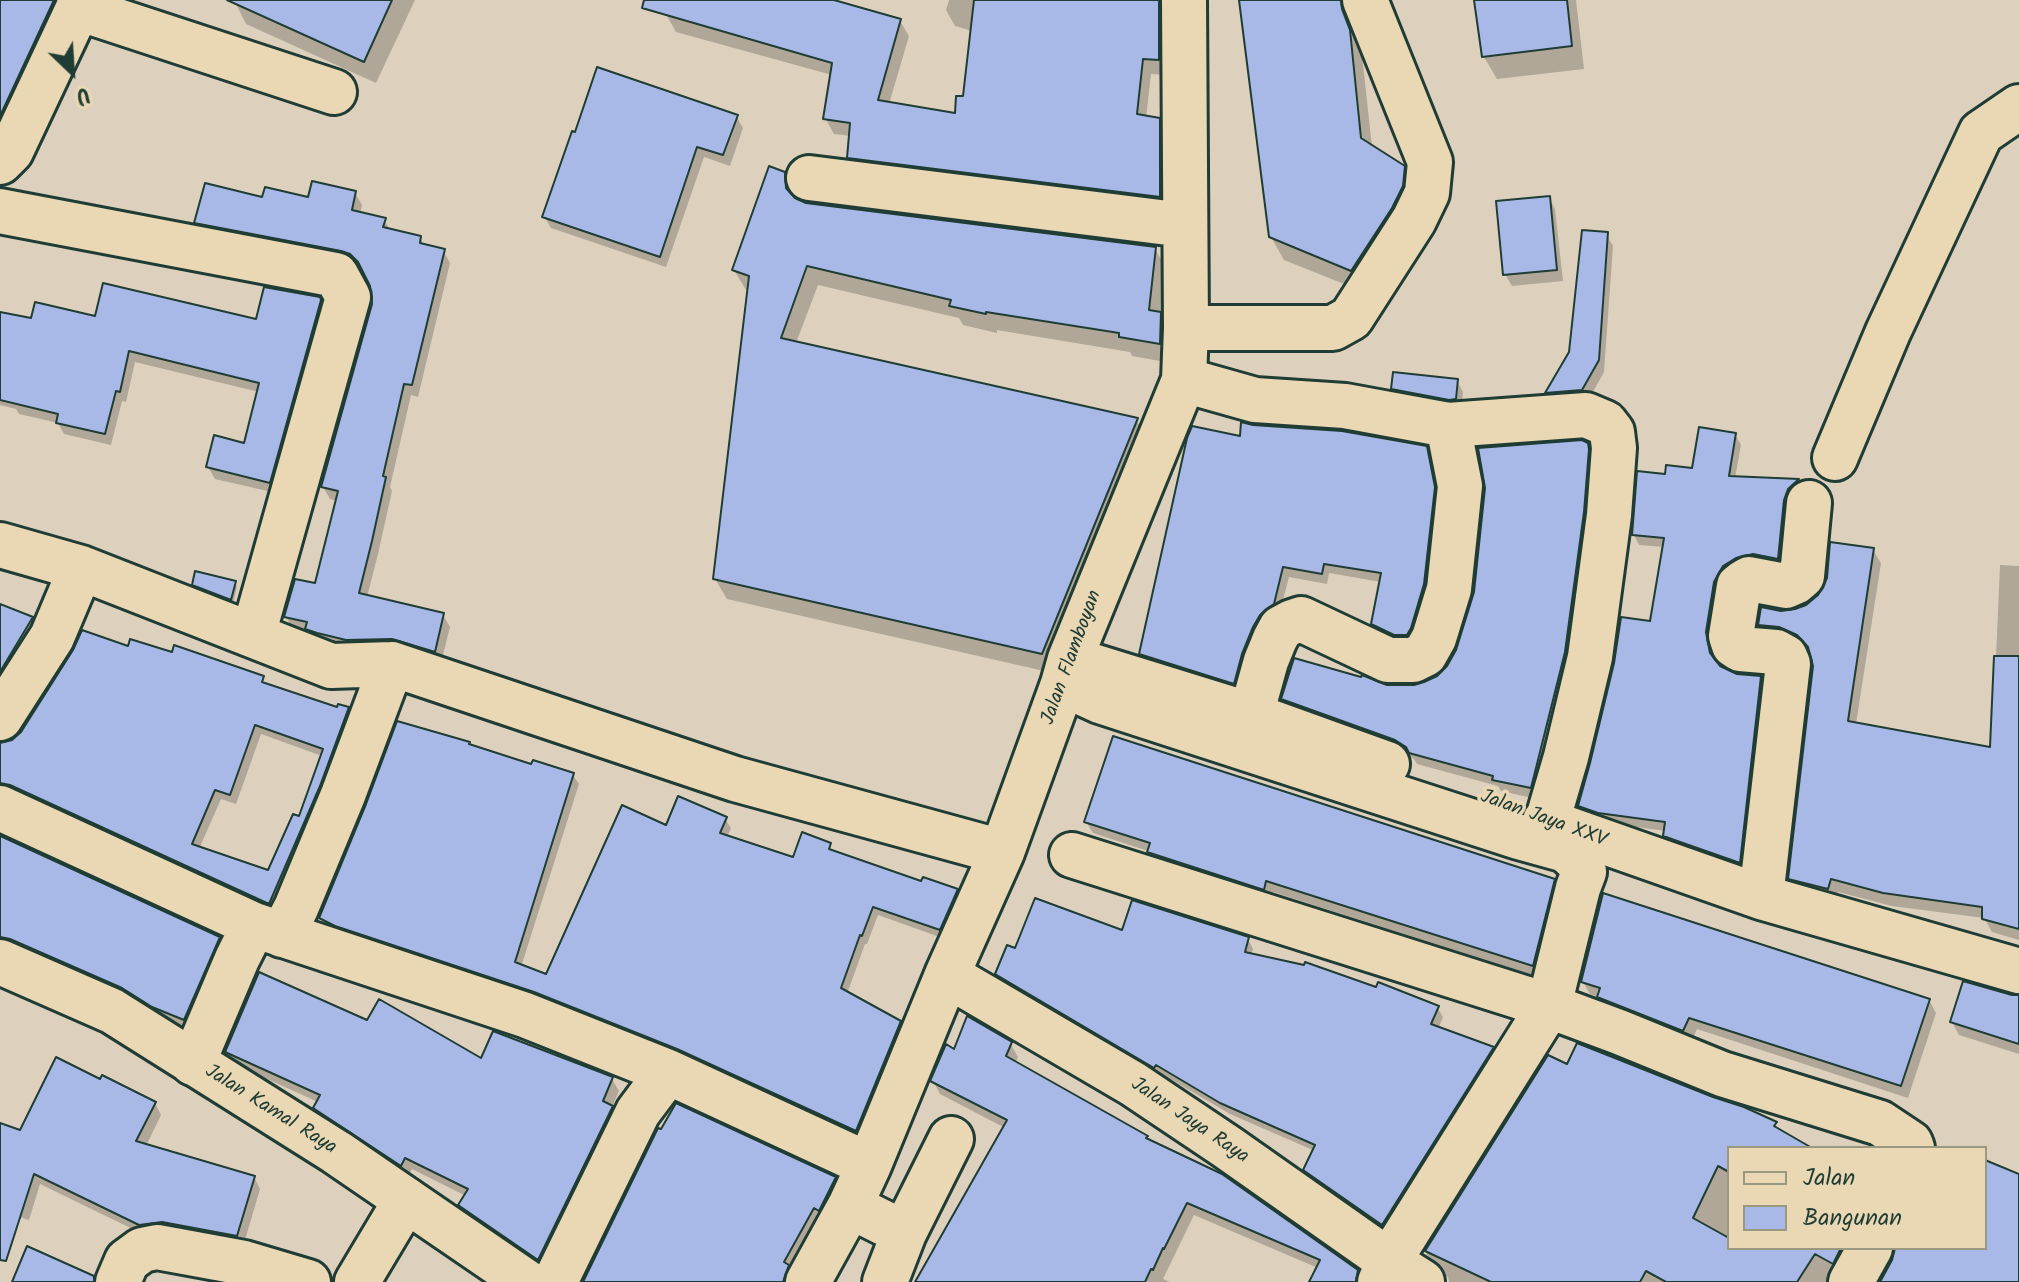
<!DOCTYPE html>
<html>
<head>
<meta charset="utf-8">
<style>
	body { margin:0 }
	#map { position:relative; width:2019px; height:1282px; overflow:hidden; background:#ddd1be; font-family:Kalam,sans-serif }
	canvas { display:block }
	.legend { position:absolute; left:1727px; top:1146px; width:260px; height:104px; box-sizing:border-box; background:#ead7b4; border:2px solid #999981; margin:0; padding:10px 14px; list-style:none; font-size:24px; color:#1f3d34 }
	.legend li { display:flex; align-items:center; gap:16px; height:40px }
	.legend b { width:40px; border:2px solid #999981 }
	.north { position:absolute; left:32px; top:32px; width:80px; height:80px; -webkit-text-stroke:6px #ead7b4; paint-order:stroke; rotate:155deg; font-size:22px; font-weight:700; line-height:32px; text-align:center; color:#1f3d34 }
	.north::after { content:''; display:block; margin:auto; width:28px; height:36px; background:#1f3d34; clip-path:polygon(50% 0,100% 100%,50% 72%,0 100%) }
</style>
</head>
<body>
<div id="map">
<canvas width="2019" height="1282"></canvas>
<ul class="legend">
<li><b style="height:10px;background:#ead7b4"></b>Jalan</li>
<li><b style="height:22px;background:#a8b9e8"></b>Bangunan</li>
</ul>
<div class="north">U</div>
</div>
<script>
const c = document.querySelector('canvas').getContext('2d');
c.lineJoin = 'round';
function paint(path, color) { c.fillStyle = color; c.fill(path, 'evenodd'); }
const shape = rows => new Path2D(rows.map(r => 'M' + r).join(''));
function strokePath(path, color, width, dash) { c.strokeStyle = color; c.lineWidth = width; c.lineCap = dash ? 'butt' : 'round'; c.setLineDash(dash || []); c.stroke(path); }
function drawText(font, color, halo, rows, align = 'center') {
  c.font = font + ' Kalam,sans-serif'; c.lineWidth = 7; c.setLineDash([]); c.textBaseline = 'middle'; c.strokeStyle = halo; c.fillStyle = color; for (const [text, x, y, turn = 0] of rows) {
    c.save(); c.translate(x, y); c.rotate((+turn || 0) * Math.PI / 180); c.textAlign = isNaN(turn) ? turn : align; if (halo) c.strokeText(text, 0, 0); c.fillText(text, 0, 0); c.restore();
  }
}
paint(shape([
	[0,0,66,0,0,140],
	[234,0,415,0,376,83,246,24],
	[671,0,827,0,900,21,909,36,889,104,957,115,965,98,972,31,955,26,946,10,949,0,1171,0,1167,75,1151,74,1146,118,1158,120,1168,135,1168,212,858,173,849,157,851,136,834,134,825,118,832,75,676,32,667,16],
	[1241,0,1361,0,1352,21,1354,34,1362,55,1372,147,1402,166,1416,189,1364,292,1284,260,1271,237],
	[1476,0,1576,0,1584,69,1497,79,1484,57],
	[736,116,743,128,730,166,704,157,666,267,551,228,544,216],
	[784,173,796,194,796,201,805,205,1155,249,1166,268,1161,315,1171,334,1171,363,1132,356,1130,352,997,330,997,333,963,325,959,318,818,285,796,343,1136,420,1148,439,1053,673,727,599,715,579,750,291,746,290,734,270],
	[355,193,362,205,360,214,384,220,391,231,420,238,425,247,443,250,450,263,418,397,411,395,390,487,392,491,378,554,367,597,443,615,450,627,441,663,354,652,314,641,309,632,293,629,286,617,316,586,338,501,330,499,323,487,374,304,372,284,366,274,359,266,350,262,204,234,197,222,264,199,310,200],
	[1549,198,1555,209,1563,281,1512,286,1505,274],
	[1606,234,1613,246,1604,372,1588,401,1553,404,1547,393,1571,352],
	[318,299,326,313,276,493,215,479,208,467,246,445,259,392,135,362,126,402,122,401,111,445,64,434,58,423,19,414,16,409,0,405,0,314,33,321,96,319,258,321],
	[1457,381,1463,392,1461,410,1400,400,1393,389],
	[1735,434,1741,445,1735,478,1797,481,1803,491,1783,568,1711,644,1714,662,1719,667,1737,676,1760,678,1766,688,1745,872,1671,846,1665,836,1666,831,1605,823,1586,816,1580,806,1651,623,1664,547,1639,545,1634,535,1667,476,1694,470],
	[1241,438,1425,448,1432,459,1440,499,1429,596,1413,645,1380,635,1373,624,1381,582,1329,573,1327,584,1289,577,1279,615,1239,693,1147,665,1141,654],
	[1587,445,1594,457,1571,665,1537,799,1501,791,1498,786,1417,764,1414,759,1404,752,1290,711,1283,699,1387,687,1414,687,1438,677,1448,668],
	[1873,550,1881,563,1856,724,1992,750,2000,565,2019,566,2019,940,1992,932,1984,918,1892,906,1838,892,1835,901,1798,892,1790,878,1815,666,1812,654,1807,648,1788,640,1768,638,1760,625,1781,613,1807,606],
	[234,582,237,587,233,604,197,589,194,584],
	[0,606,32,618,38,629,0,691],
	[129,649,262,678,266,685,339,709,348,709,354,719,275,913,0,795,0,745,12,742],
	[261,734,322,756,301,819,270,873,199,849,221,799,236,804],
	[470,746,533,766,573,775,579,784,521,967,547,977,667,828,725,819,731,828,727,837,794,859,829,845,834,852,922,884,957,891,962,900,945,939,878,915,867,944,865,944,847,994,900,1022,905,1032,861,1140,326,928,321,918],
	[1086,822,1553,880,1560,892,1539,977,1273,892,1270,900,1156,864,1148,851,1093,833],
	[0,838,219,938,225,949,190,1030,0,946],
	[1123,933,1248,939,1253,949,1251,955,1437,1007,1443,1017,1438,1029,1492,1049,1498,1059,1388,1234,1312,1180,1306,1170,1315,1151,1230,1114,1162,1074,1160,1077,1003,984,997,974,1016,950],
	[1583,982,1929,1000,1936,1013,1908,1098,1697,1029,1691,1043,1606,1010,1599,997,1590,994],
	[2019,997,2019,1054,1959,1035,1952,1022],
	[368,1022,482,1060,612,1079,619,1091,612,1107,619,1120,545,1270,467,1217,460,1205,466,1196,412,1169,408,1177,322,1120,315,1108,318,1102,234,1064,227,1052],
	[1010,1043,1018,1057,1015,1064,1172,1152,1357,1271,1363,1282,1311,1282,1318,1268,1194,1215,1163,1279,1170,1282,917,1282,1005,1128,940,1094,933,1081,955,1052],
	[1548,1058,1568,1067,1775,1124,1780,1132,1808,1148,1729,1148,1729,1248,1856,1248,1837,1282,1449,1282,1448,1277,1433,1266,1426,1253],
	[101,1081,155,1103,161,1115,146,1146,254,1177,260,1189,243,1247,147,1236,40,1184,29,1220,0,1211,0,1146],
	[834,1179,841,1190,792,1282,585,1282]
]), '#0003');
const building = shape([
	[0,0,54,0,0,116,0,0],
	[227,0,392,0,364,62,227,0],
	[644,0,834,0,901,19,878,100,955,113,956,96,963,96,974,0,1159,0,1159,60,1143,59,1137,114,1160,118,1160,197,847,158,850,123,823,119,832,63,642,8,644,0],
	[1239,0,1341,0,1342,9,1350,30,1361,138,1405,166,1403,186,1392,208,1351,271,1269,237,1239,0],
	[1474,0,1567,0,1572,46,1482,57,1474,0],
	[597,67,738,115,723,155,697,147,660,257,542,217,572,131,575,132,597,67],
	[769,166,785,172,786,188,795,198,806,203,1156,247,1149,310,1161,312,1160,344,1119,337,1119,333,986,312,986,314,949,306,951,300,807,266,781,338,1138,418,1042,654,713,579,749,276,732,270,769,166],
	[312,181,356,191,352,210,386,218,383,227,421,236,420,243,445,249,412,385,404,384,383,476,386,477,372,541,359,593,444,613,435,652,392,639,346,640,317,633,305,629,307,622,284,617,295,579,315,583,338,491,321,487,372,304,370,286,358,262,350,254,341,251,194,223,205,183,262,197,265,187,308,197,312,181],
	[1550,196,1557,270,1503,275,1496,201,1550,196],
	[1582,230,1608,232,1599,360,1582,390,1545,393,1569,352,1582,230],
	[103,283,256,319,264,287,320,297,321,300,270,483,206,467,214,435,244,443,259,383,129,351,120,392,116,391,105,434,56,423,58,414,0,400,0,312,31,318,35,302,95,316,103,283],
	[1393,372,1458,379,1456,399,1449,400,1391,389,1393,372],
	[1241,422,1253,425,1342,431,1427,446,1435,487,1424,584,1411,628,1407,635,1394,635,1371,624,1381,573,1324,564,1322,574,1283,567,1274,604,1260,615,1253,627,1242,654,1234,684,1139,654,1187,438,1192,426,1240,436,1241,422],
	[1699,427,1736,433,1729,476,1799,479,1788,489,1784,500,1778,559,1753,554,1736,558,1723,566,1714,582,1706,632,1710,653,1720,666,1737,674,1761,676,1740,863,1663,836,1665,822,1598,813,1578,806,1590,763,1614,663,1621,617,1650,621,1664,538,1632,535,1637,471,1665,474,1666,465,1692,468,1699,427],
	[1582,440,1588,443,1589,449,1584,512,1565,652,1531,788,1492,780,1493,776,1409,753,1406,747,1395,740,1281,699,1294,658,1361,677,1362,675,1387,685,1414,685,1424,682,1437,676,1447,666,1456,650,1474,592,1485,488,1478,448,1582,440],
	[1830,542,1874,548,1848,721,1990,747,1994,656,2019,656,2019,929,1982,919,1982,907,1883,893,1831,879,1828,889,1788,879,1813,666,1808,647,1797,635,1779,627,1758,625,1761,607,1781,611,1795,609,1806,605,1818,595,1827,578,1830,542],
	[195,571,236,581,231,600,192,585,195,571],
	[0,604,33,617,0,672,0,604],
	[82,630,128,646,130,639,172,652,174,645,264,676,262,682,337,707,338,704,349,707,320,786,269,904,10,785,0,783,0,743,12,740,21,732,73,650,82,630],
	[255,725,323,749,299,816,293,814,268,870,192,844,215,790,230,795,255,725],
	[397,721,470,742,469,744,531,764,533,760,574,773,515,962,546,974,622,805,666,825,678,796,727,817,720,833,793,857,802,832,831,843,829,849,921,881,923,877,958,889,940,930,873,907,862,936,860,935,841,988,901,1021,856,1131,677,1049,534,992,335,926,319,918,366,804,397,721],
	[1113,736,1555,879,1533,966,1266,881,1264,890,1147,852,1150,843,1084,822,1113,736],
	[0,836,220,937,184,1020,152,1007,122,988,10,939,0,937,0,836],
	[1603,893,1930,999,1901,1086,1689,1018,1683,1031,1597,997,1600,988,1581,982,1603,893],
	[1035,898,1122,930,1132,900,1249,937,1245,952,1304,965,1305,962,1376,987,1378,982,1439,1006,1431,1024,1494,1047,1382,1225,1303,1170,1315,1145,1220,1103,1156,1065,1154,1068,995,974,1007,945,1015,948,1035,898],
	[259,972,367,1020,379,999,481,1058,493,1031,613,1077,603,1101,613,1106,538,1260,458,1205,468,1189,405,1158,401,1166,313,1108,320,1095,225,1052,259,972],
	[1963,981,2012,995,2019,995,2019,1044,1950,1022,1963,981],
	[967,1016,1012,1042,1006,1056,1148,1136,1146,1138,1222,1174,1358,1270,1356,1282,1309,1282,1320,1260,1187,1203,1164,1249,1163,1248,1153,1270,1151,1269,1145,1282,915,1282,1007,1120,930,1081,946,1044,954,1049,967,1016],
	[1577,1043,1713,1097,1744,1107,1777,1122,1774,1126,1812,1148,1729,1148,1729,1172,1718,1166,1693,1218,1729,1238,1729,1248,1841,1248,1833,1264,1815,1254,1797,1282,1666,1282,1646,1271,1640,1282,1491,1282,1425,1251,1548,1055,1567,1064,1577,1043],
	[56,1057,100,1079,102,1075,156,1102,136,1141,255,1176,237,1236,162,1222,139,1225,34,1174,6,1261,0,1260,0,1123,20,1130,56,1057],
	[676,1103,836,1177,819,1211,814,1208,784,1262,789,1265,783,1282,583,1282,658,1128,661,1129,676,1103],
	[1985,1160,2019,1174,2019,1282,1880,1282,1892,1260,1895,1248,1985,1248,1985,1160],
	[27,1246,94,1276,94,1282,12,1282,27,1246]
]);
paint(building, '#a8b9e8');
strokePath(building, '#1f3d34', 2);
const minor = shape([
	[78,8,334,92],
	[0,162,11,151,82,0],
	[809,178,1184,225],
	[0,211,336,275,348,297,253,635],
	[1186,328,1333,328,1351,318,1414,220,1427,193,1430,162,1365,0],
	[1184,380,1255,400,1345,406,1448,425,1586,415,1605,423,1612,432,1614,448,1609,515,1590,657,1566,757,1547,822],
	[1835,458,1888,332,1981,133,2019,107],
	[0,545,81,568,331,666,392,664,735,779,1002,852],
	[1070,659,1251,715,1387,764],
	[1063,684,1100,701,1519,837,1566,850,1578,861,1584,872,1578,888,1549,1006,1619,1032,1722,1074,1880,1123,1910,1143,1912,1148],
	[1251,715,1266,661,1275,639,1281,628,1292,622,1301,619,1388,660,1413,660,1425,654,1434,638,1449,589,1460,486,1448,425],
	[0,718,52,637,81,568],
	[0,808,254,925,525,1015,668,1072,869,1165],
	[1545,821,1761,897,2019,971],
	[1072,855,1549,1006,1389,1261,1380,1282],
	[1761,897,1788,664,1785,657,1776,652,1740,649,1734,645,1731,636,1739,586,1744,582,1749,579,1786,586,1795,582,1802,576,1809,503],
	[282,935,296,908,343,795,392,664],
	[947,975,1133,1084,1227,1147,1389,1261,1422,1282],
	[193,1063,237,959,254,925],
	[850,1206,904,1233,885,1282],
	[904,1233,951,1139],
	[118,1282,127,1261,142,1250,157,1247,244,1263,308,1282],
	[357,1282,406,1200],
	[555,1282,638,1112,668,1072],
	[808,1282,850,1206,869,1165,947,975,1002,852,1063,684,1070,659,1184,380,1186,328,1184,0],
	[1851,1282,1870,1248]
]);
const major = shape([
	[0,962,112,1011,336,1152,526,1282]
]);
strokePath(minor, '#1f3d34', 50);
strokePath(major, '#1f3d34', 50);
strokePath(minor, '#ead7b4', 44);
strokePath(major, '#ead7b4', 44);
drawText('20px', '#1f3d34', '#ead7b4', [
	["Jalan Flamboyan",1073,658,-70],
	["Jalan Jaya XXV",1543,820,20],
	["Jalan Kamal Raya",270,1111,32],
	["Jalan Jaya Raya",1189,1122,34]
]);
</script>
</body>
</html>
